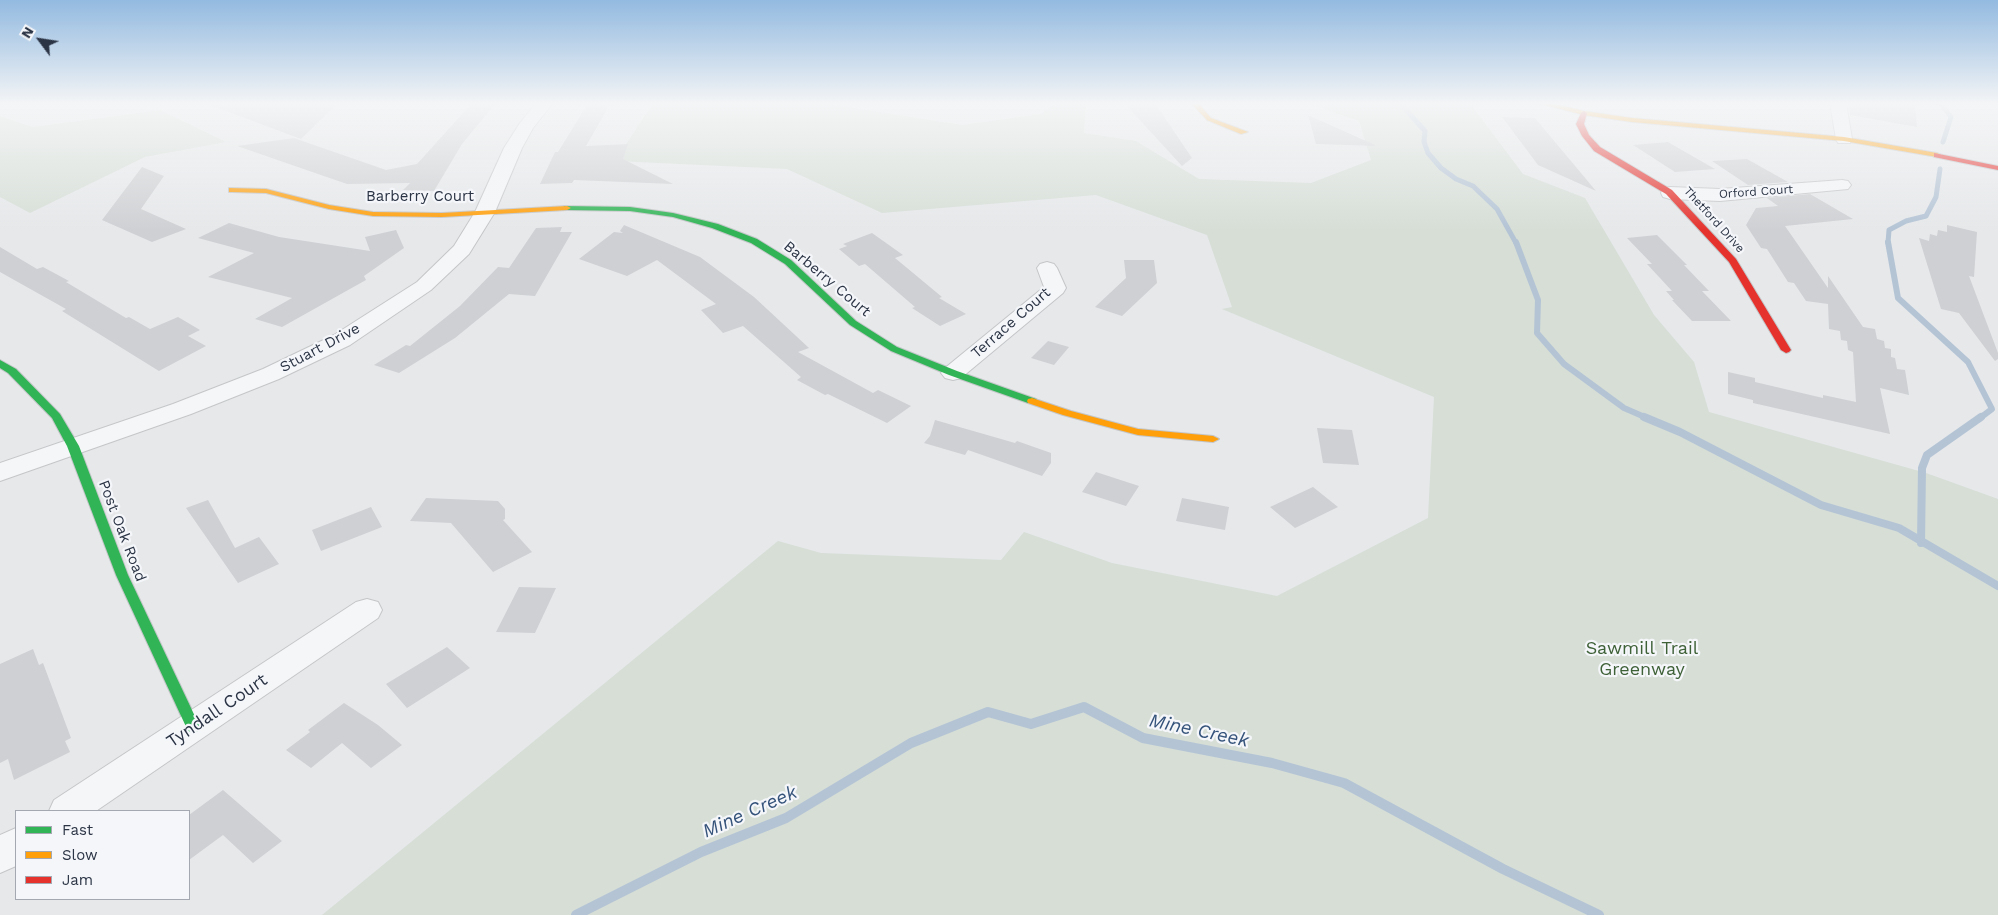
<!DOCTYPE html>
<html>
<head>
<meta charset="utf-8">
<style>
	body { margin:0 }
	#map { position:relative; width:1998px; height:915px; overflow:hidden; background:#e6e8ea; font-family:"Work Sans",sans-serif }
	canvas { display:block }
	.legend { position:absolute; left:15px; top:810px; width:175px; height:90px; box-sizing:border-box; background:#f4f6f9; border:1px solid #a4a8b1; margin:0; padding:6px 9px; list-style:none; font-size:15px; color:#2b3445 }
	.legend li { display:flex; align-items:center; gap:10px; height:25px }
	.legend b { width:25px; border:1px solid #a4a8b1 }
	.north { position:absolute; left:15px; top:15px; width:50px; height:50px; -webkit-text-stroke:4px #f4f6f9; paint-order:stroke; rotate:301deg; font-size:14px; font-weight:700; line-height:20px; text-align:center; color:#2b3445 }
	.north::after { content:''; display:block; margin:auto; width:18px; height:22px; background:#2b3445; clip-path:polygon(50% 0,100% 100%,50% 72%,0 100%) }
</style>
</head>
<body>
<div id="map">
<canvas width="1998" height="915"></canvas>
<ul class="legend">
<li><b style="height:6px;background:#30b455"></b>Fast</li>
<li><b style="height:6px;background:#ff9f0a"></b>Slow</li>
<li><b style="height:6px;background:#e5322d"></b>Jam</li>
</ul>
<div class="north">N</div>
</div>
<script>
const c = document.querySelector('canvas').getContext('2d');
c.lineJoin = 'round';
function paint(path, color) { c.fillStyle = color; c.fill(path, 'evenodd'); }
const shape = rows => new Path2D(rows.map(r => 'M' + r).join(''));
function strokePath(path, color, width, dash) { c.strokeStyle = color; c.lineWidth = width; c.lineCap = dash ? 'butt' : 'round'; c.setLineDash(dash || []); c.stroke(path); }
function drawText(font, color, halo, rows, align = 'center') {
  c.font = font + ' "Work Sans",sans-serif'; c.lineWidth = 4.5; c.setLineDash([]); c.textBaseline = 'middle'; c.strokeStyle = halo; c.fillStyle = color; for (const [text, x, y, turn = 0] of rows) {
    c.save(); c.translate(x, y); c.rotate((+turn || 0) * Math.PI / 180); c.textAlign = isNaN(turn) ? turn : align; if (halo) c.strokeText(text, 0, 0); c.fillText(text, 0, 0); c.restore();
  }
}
paint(shape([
	[653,103,824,103,962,125,1040,114,1055,103,1086,103,1084,133,1136,141,1199,179,1311,183,1371,160,1359,121,1306,103,1470,103,1523,174,1585,198,1654,315,1694,362,1709,412,1926,473,1998,499,1998,915,322,915,778,541,821,553,1001,560,1024,532,1112,563,1277,596,1428,518,1434,397,1222,309,1232,307,1207,235,1096,195,882,213,787,169,615,161],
	[160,110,226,142,145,157,30,213,0,197,0,116,33,127]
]), '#d6ded6');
strokePath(shape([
	[1400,103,1425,131,1424,142,1428,153,1441,168,1456,179,1473,186,1497,209,1516,243],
	[1940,103,1951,117,1943,142],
	[1888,243,1889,230,1906,221,1926,216,1936,197,1940,169]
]), '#b4c4d5', 5);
strokePath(shape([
	[1516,242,1538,300,1537,333,1564,364,1624,408,1647,418],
	[1888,242,1898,298,1968,362,1992,409,1980,418]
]), '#b4c4d5', 6);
strokePath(shape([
	[1644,417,1680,432,1821,505,1899,528,1998,586],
	[1921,543,1922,468,1927,455,1981,417]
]), '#b4c4d5', 8);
strokePath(shape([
	[576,915,701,852,786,818,911,743,988,712,1031,724,1084,707,1143,738,1272,763,1344,783,1503,869,1599,915]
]), '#b4c4d5', 10);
paint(shape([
	[212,103,338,103,301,139,212,106],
	[472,103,496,103,462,144,434,191,403,190,410,183,347,184,237,146,294,138,386,170,417,164],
	[588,103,611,103,586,146,628,144,623,159,673,184,574,180,572,183,540,184,555,152,558,152],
	[1124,103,1155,103,1192,158,1182,166],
	[1915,103,1917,127,1850,115,1848,104],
	[1308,115,1375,145,1375,146,1316,144],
	[1502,117,1535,118,1596,191,1538,165],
	[1668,142,1715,169,1675,172,1633,145],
	[1747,159,1788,182,1748,185,1712,161],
	[142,167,164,176,141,209,186,229,152,242,102,220],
	[1810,194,1853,219,1785,226,1828,288,1828,276,1863,327,1875,329,1877,339,1884,341,1885,348,1891,349,1891,357,1895,358,1897,369,1905,370,1909,395,1880,388,1890,434,1753,403,1753,400,1728,394,1728,372,1755,378,1755,382,1823,398,1823,395,1856,402,1853,352,1848,350,1847,341,1841,340,1840,331,1829,329,1828,304,1806,301,1794,283,1788,282,1767,249,1761,248,1746,225,1756,208,1778,206,1767,198],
	[229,223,279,237,370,251,365,237,396,230,404,248,364,276,366,280,282,327,255,319,292,298,208,277,254,253,198,238],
	[624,225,700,257,754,297,809,348,798,352,873,393,878,390,911,406,887,423,828,394,825,395,797,380,801,377,743,326,723,333,701,310,716,304,657,260,627,276,579,259,614,232,623,233,620,231],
	[1947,225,1977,232,1974,277,1969,276,1998,353,1998,359,1995,361,1959,313,1941,309,1919,238,1929,241,1930,234,1937,236,1938,230,1947,232],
	[562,227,560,232,572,232,535,296,509,294,455,338,399,373,374,365,406,345,410,346,460,306,498,267,509,268,536,228],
	[872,233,903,255,895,258,942,297,939,298,966,314,940,326,912,308,915,307,865,264,859,266,839,249,847,246,843,244],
	[1657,235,1687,265,1684,265,1709,291,1702,291,1731,321,1692,321,1672,300,1674,300,1666,291,1672,291,1647,264,1652,264,1627,238],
	[0,247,37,269,43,267,69,281,66,282,126,318,129,317,150,329,178,317,200,330,188,336,206,346,159,371,62,311,66,309,0,272],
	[1124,260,1154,260,1157,283,1122,316,1095,307,1126,278],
	[1048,341,1069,347,1054,365,1031,358],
	[935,420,1015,443,1017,441,1051,453,1051,463,1042,476,968,450,965,455,924,443,930,436],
	[1317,428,1352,430,1359,465,1323,463],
	[1096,472,1139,486,1126,506,1082,492],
	[1313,487,1338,507,1295,528,1270,507],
	[426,498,498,501,505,509,505,519,503,520,532,552,493,572,451,523,410,521],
	[1182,498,1229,507,1225,530,1176,521],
	[208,500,235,548,259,537,279,564,238,583,186,508],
	[371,507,382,527,321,551,312,530],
	[519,587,556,588,535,633,496,632],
	[447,647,470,668,407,708,386,684],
	[33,649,39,665,43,663,71,738,65,741,70,752,14,780,8,759,0,763,0,664],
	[344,703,378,725,402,745,371,768,342,743,311,768,286,750,310,732,308,730],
	[223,790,282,841,253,863,223,835,189,860,189,815]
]), '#ced0d3');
const street = shape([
	[536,103,553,103,533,128,522,148,495,212,469,254,431,290,350,345,279,379,191,414,0,481,0,463,173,404,263,369,334,335,417,282,454,246,475,212,504,148,520,123,536,103],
	[1830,103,1846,103,1852,139,1850,143,1838,143,1836,139,1830,103],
	[1842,180,1848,181,1851,185,1848,189,1720,201,1670,199,1663,197,1661,193,1663,189,1670,187,1720,189,1842,180],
	[1047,262,1054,264,1057,268,1066,288,1063,293,961,378,953,380,945,378,941,373,945,368,1044,287,1037,268,1040,264,1047,262],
	[367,599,378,602,382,610,378,618,96,811,49,811,54,800,356,602,367,599],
	[16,828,16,866,0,873,0,835,16,828]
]);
const fast = shape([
	[564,206,630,207,673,213,718,224,757,239,791,260,856,321,897,347,957,371,1036,399,1037,401,1036,403,1028,403,949,375,891,351,850,325,785,264,751,243,712,228,673,217,630,211,567,210,563,208,564,206],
	[0,360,16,369,60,414,79,446,128,575,200,727,198,731,193,733,188,731,116,575,67,446,52,418,8,373,0,368,0,360]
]);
const slow = shape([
	[1191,103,1198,103,1211,118,1248,132,1241,134,1207,120,1191,103],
	[1537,103,1551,103,1584,111,1632,118,1844,137,1937,153,1941,155,1937,157,1844,141,1632,122,1584,115,1537,103],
	[229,188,266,189,329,205,373,212,442,213,567,206,571,208,567,210,442,217,373,216,329,209,266,193,232,192,229,192,229,188],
	[1032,398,1071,411,1138,429,1213,436,1219,439,1213,442,1138,435,1063,415,1028,403,1027,401,1028,399,1032,398]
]);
const jam = shape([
	[1584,111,1587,113,1584,124,1589,135,1600,147,1672,190,1736,259,1791,350,1789,352,1786,353,1781,350,1729,262,1666,194,1594,151,1582,136,1576,124,1581,113,1584,111],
	[1934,153,1998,166,1998,170,1934,157,1934,153]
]);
strokePath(street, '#c4c6c8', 2);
strokePath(fast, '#c4c6c8', 2);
strokePath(slow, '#c4c6c8', 2);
strokePath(jam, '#c4c6c8', 2);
paint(street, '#f5f6f7');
paint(fast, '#30b455');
paint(slow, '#ff9f0a');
paint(jam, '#e5322d');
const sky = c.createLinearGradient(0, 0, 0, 231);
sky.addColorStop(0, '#93bae0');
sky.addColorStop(0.45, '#f4f5f6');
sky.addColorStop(1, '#f4f5f600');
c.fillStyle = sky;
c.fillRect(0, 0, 1998, 231);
drawText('12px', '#2b3445', '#f4f6f9', [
	["Orford Court",1756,192,-4],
	["Thetford Drive",1714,220,48]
]);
drawText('15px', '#2b3445', '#f4f6f9', [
	["Barberry Court",420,197],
	["Barberry Court",827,279,40],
	["Terrace Court",1011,323,-41],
	["Stuart Drive",320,348,-28],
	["Post Oak Road",122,531,69]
]);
drawText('18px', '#3f6138', '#f4f6f9', [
	["Sawmill Trail",1642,649],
	["Greenway",1642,670]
]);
drawText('18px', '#2b3445', '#f4f6f9', [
	["Tyndall Court",217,711,-34]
]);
drawText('italic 19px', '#34527a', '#f4f6f9', [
	["Mine Creek",1199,731,12],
	["Mine Creek",750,812,-24]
]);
</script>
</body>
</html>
